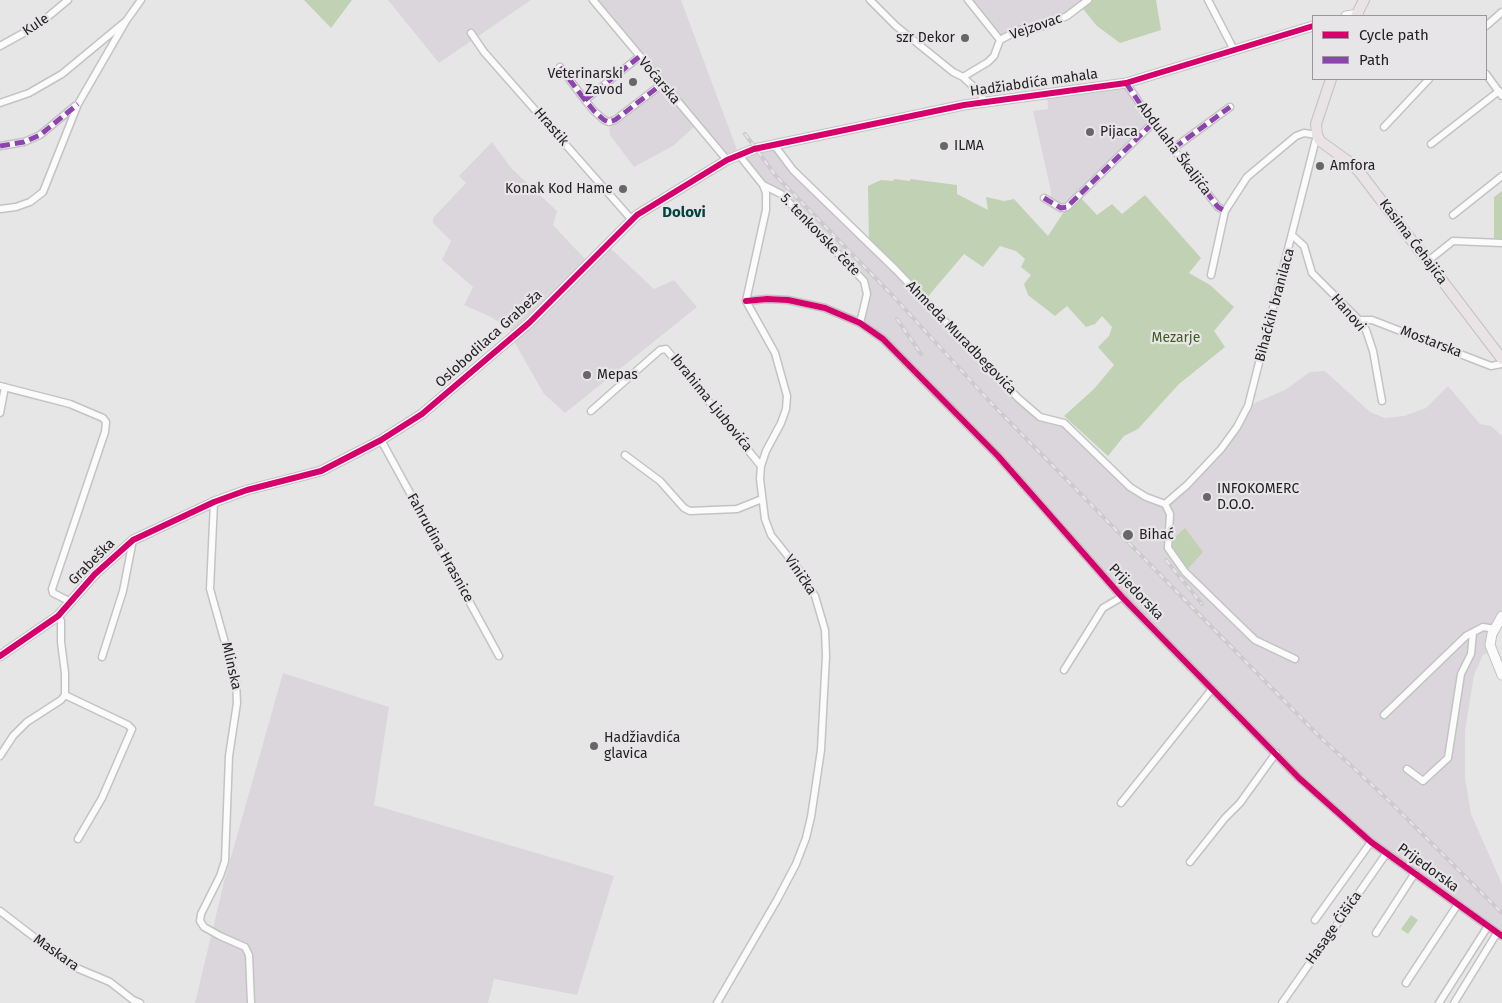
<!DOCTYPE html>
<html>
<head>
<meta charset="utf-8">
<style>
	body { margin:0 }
	#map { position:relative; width:1502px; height:1003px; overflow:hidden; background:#e7e6e7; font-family:"Fira Sans",sans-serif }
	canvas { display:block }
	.legend { position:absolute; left:1312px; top:15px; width:175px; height:65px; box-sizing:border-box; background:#e8e5e8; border:1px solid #999799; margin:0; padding:6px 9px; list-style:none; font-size:15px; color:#232223 }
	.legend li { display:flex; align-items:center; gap:10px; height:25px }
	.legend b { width:25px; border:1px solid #999799 }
</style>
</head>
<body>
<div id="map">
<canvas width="1502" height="1003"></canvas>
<ul class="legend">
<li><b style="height:6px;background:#d6006c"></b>Cycle path</li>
<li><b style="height:6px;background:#8e44ad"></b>Path</li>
</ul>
</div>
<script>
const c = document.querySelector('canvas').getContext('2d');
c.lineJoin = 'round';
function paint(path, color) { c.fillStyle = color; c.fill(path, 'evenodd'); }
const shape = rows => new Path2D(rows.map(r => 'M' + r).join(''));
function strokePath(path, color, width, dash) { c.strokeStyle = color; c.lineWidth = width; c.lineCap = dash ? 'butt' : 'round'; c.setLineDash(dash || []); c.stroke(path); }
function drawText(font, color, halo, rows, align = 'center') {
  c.font = font + ' "Fira Sans",sans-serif'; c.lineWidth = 4.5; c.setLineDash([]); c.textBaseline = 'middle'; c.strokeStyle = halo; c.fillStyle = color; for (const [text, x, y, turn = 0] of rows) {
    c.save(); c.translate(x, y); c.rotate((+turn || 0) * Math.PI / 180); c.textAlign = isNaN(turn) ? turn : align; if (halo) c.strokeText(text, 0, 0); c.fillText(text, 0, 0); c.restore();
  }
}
paint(shape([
	[388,0,531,0,439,63],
	[593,0,681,0,739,155,775,146,784,160,1040,417,1060,421,1130,487,1165,504,1208,463,1248,406,1285,390,1310,372,1325,371,1370,412,1385,418,1404,416,1426,408,1448,386,1480,424,1491,426,1502,436,1502,616,1492,634,1492,651,1483,655,1474,675,1465,731,1465,777,1471,814,1502,884,1502,936,1415,873,1326,803,1122,597,1048,512,904,358,860,323,867,289,781,194,763,185,739,155,727,160,696,125,673,146,634,167,610,135,609,122,662,84],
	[968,0,1088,0,1067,16,1000,40],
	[1126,83,1153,123,1067,207,1051,203,1051,191,1033,111,1048,109,1047,95],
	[492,142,512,169,557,211,553,225,586,260,512,331,491,317,464,305,473,287,442,260,451,241,433,223,433,218,466,183,459,176],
	[607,245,654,289,674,280,697,307,565,413,544,394,512,338],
	[283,673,389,707,374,805,614,876,577,995,494,979,488,1003,195,1003,225,878]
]), '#dbd6db');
paint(shape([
	[304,0,352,0,331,28],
	[1085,0,1156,0,1161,30,1120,43,1097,26,1079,4],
	[894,179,910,181,910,179,957,185,957,194,988,210,986,197,1004,201,1014,199,1048,236,1067,207,1079,196,1097,215,1112,204,1122,214,1145,195,1201,258,1189,273,1210,285,1234,307,1214,331,1225,347,1179,384,1138,429,1124,436,1108,456,1064,416,1094,389,1114,365,1098,347,1109,336,1112,327,1102,316,1095,324,1086,327,1067,306,1055,316,1028,295,1024,284,1031,275,1021,267,1025,259,1016,251,1000,246,983,267,964,254,925,300,869,243,868,186,881,180,893,181],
	[1502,191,1502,244,1494,244,1494,197],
	[1185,528,1203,552,1185,572,1163,549],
	[1411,915,1418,920,1408,934,1401,929]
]), '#c1d1b3');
const street = shape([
	[593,0,727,160],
	[870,0,896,26,953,72,963,77,980,93,985,102],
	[968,0,1000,40],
	[1208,0,1234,50],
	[1486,26,1502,12],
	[471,33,484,52,632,220],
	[1000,40,1019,30,1034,29,1052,23,1067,16,1088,0],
	[0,46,38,25,68,0],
	[639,57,585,100,594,111,604,120,609,122,615,120,662,84],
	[560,67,585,100],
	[1486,74,1502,96],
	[963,77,988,62,994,56,1000,40],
	[1126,83,1153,123,1218,207,1225,211],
	[0,103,29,93,62,74,126,21,141,0],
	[1384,127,1429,79],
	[1431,144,1499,91],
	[0,146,24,142,40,135,75,106],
	[775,146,793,170,896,270,1018,398,1040,417,1064,423,1130,487,1146,497,1165,504],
	[1174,148,1230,107],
	[763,185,781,194,864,281,867,294,860,323],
	[1044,198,1061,208,1067,207,1153,123],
	[0,209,16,207,30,202,43,192,78,104,126,21],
	[1453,215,1502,176],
	[1293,236,1304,246,1312,273,1359,320,1366,330,1373,351,1382,401],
	[1428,261,1453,241,1502,243],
	[746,301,767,299,788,300,825,308,860,323,883,339,998,456,1122,597,1299,778,1371,842,1502,936],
	[1359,320,1372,320,1491,366,1502,364],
	[0,386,70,404,103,418,106,422,105,432,52,589,53,593,71,602],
	[591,411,660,350,666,349,761,466],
	[0,413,5,387],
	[381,440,499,656],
	[625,455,660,481,684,508,690,511,737,509,762,499],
	[214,502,210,589,236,682,237,703,229,756,225,861,220,876,201,914,200,921,204,927,220,936,245,947,249,955,251,1003],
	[1165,504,1187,485,1221,449,1237,427,1248,406,1317,135,1304,133,1296,136,1247,177,1225,211,1211,275],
	[1165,504,1170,514,1168,548,1185,572,1255,640,1295,659],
	[102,657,123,591,133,540],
	[1064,670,1103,608,1122,597],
	[65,695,128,725,132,729,102,798,78,839],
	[1384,715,1466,636,1483,627,1495,629],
	[0,756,13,736,27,722,61,700,65,695,65,673,61,642,61,621,58,616],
	[1407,769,1423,781,1448,758,1461,674,1471,654,1473,633],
	[1121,803,1212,689],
	[1190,862,1225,818,1240,803,1276,753],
	[0,911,72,966,110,982,133,1000,140,1003],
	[1315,920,1371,842],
	[1376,933,1415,873],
	[1406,983,1458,904],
	[717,1003,777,900,796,864,806,838,811,817,821,750,826,656,825,630,815,596,799,570,771,535,765,519,760,479,761,466,766,451,781,423,786,409,787,396,775,353,746,301,766,210,766,193,763,185,739,155],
	[1282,1003,1386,854],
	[1439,1003,1488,926],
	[1454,1003,1497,933]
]);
const secondary = shape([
	[1346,16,1358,14],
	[1502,616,1492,634,1490,645,1502,675],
	[0,656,58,616,95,574,133,540,214,502,247,490,321,471,381,440,422,414,529,323,637,215,727,160,754,149,964,105,1126,83,1313,26]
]);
const primary = shape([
	[1356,16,1364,0],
	[1331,79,1316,124,1317,135,1320,141,1352,164,1361,174,1502,359]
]);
strokePath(street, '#c3c3c3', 9);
strokePath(secondary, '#c3c3c3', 11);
strokePath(primary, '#c2c2c2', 12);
strokePath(street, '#fbfbfb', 6);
strokePath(secondary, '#fbfbfb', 9);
strokePath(primary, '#e9e3e5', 10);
const rail = shape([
	[745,134,776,176,893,296,992,404,1318,735,1386,798,1502,913],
	[897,319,921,354],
	[1166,560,1202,604]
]);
strokePath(rail, '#cccbcc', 4);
strokePath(rail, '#e8e5e8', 2, [5.5]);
strokePath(shape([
	[639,57,585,100,594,111,604,120,609,122,615,120,662,84],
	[560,67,585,100],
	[1126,83,1153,123,1218,207,1225,211],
	[0,146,24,142,40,135,78,104],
	[1174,148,1230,107],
	[1044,198,1061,208,1067,207,1153,123]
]), '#8e44ad', 5, [10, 5]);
strokePath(shape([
	[746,301,767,299,788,300,825,308,860,323,883,339,998,456,1122,597,1299,778,1371,842,1502,936],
	[0,656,58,616,95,574,133,540,214,502,247,490,321,471,381,440,422,414,529,323,637,215,727,160,754,149,964,105,1126,83,1313,26]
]), '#d6006c', 6);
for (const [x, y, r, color] of [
	[965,38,5,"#686768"],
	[633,82,5,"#686768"],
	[1090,132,5,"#686768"],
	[944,146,5,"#686768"],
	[1320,166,5,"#686768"],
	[623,189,5,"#686768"],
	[587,375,5,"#686768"],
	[1207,497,5,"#686768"],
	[1128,535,6,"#686768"],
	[594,746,5,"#686768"]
]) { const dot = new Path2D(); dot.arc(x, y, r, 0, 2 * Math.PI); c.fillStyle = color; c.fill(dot); strokePath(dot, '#e8e5e8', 2); }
drawText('14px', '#232223', '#e8e5e8', [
	["Kule",36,25,-34],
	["Vejzovac",1036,27,-19],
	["Voćarska",659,81,50],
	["Hadžiabdića mahala",1034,83,-8],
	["Hrastik",551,127,49],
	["Abdulaha Škaljića",1174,149,53],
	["5. tenkovske čete",820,235,46],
	["Kasima Ćehajića",1413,242,53],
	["Bihaćkih branilaca",1275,305,-75],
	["Hanovi",1348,313,49],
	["Ahmeda Muradbegovića",961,338,46],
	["Oslobodilaca Grabeža",489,339,-42],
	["Mostarska",1431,342,21],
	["Ibrahima Ljubovića",711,403,51],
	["Fahrudina Hrasnice",440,548,61],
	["Grabeška",92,562,-45],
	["Vinička",800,575,56],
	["Prijedorska",1136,592,46],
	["Mlinska",231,666,77],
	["Prijedorska",1428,868,36],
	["Hasage Ćišića",1334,928,-55],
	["Maskara",56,953,35]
]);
drawText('14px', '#232223', '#e8e5e8', [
	["szr Dekor",955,38,"right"],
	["Veterinarski",623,74,"right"],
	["Zavod",623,90,"right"],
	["Pijaca",1100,132],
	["ILMA",954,146],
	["Amfora",1330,166],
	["Konak Kod Hame",613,189,"right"],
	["Mepas",597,375],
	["INFOKOMERC",1217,489],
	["D.O.O.",1217,505],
	["Bihać",1139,535],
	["Hadžiavdića",604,738],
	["glavica",604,754]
], 'left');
drawText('14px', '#3e5c1d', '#e8e5e8', [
	["Mezarje",1176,338]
]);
drawText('bold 15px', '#00433f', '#e8e5e8', [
	["Dolovi",684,213]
]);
</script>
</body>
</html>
